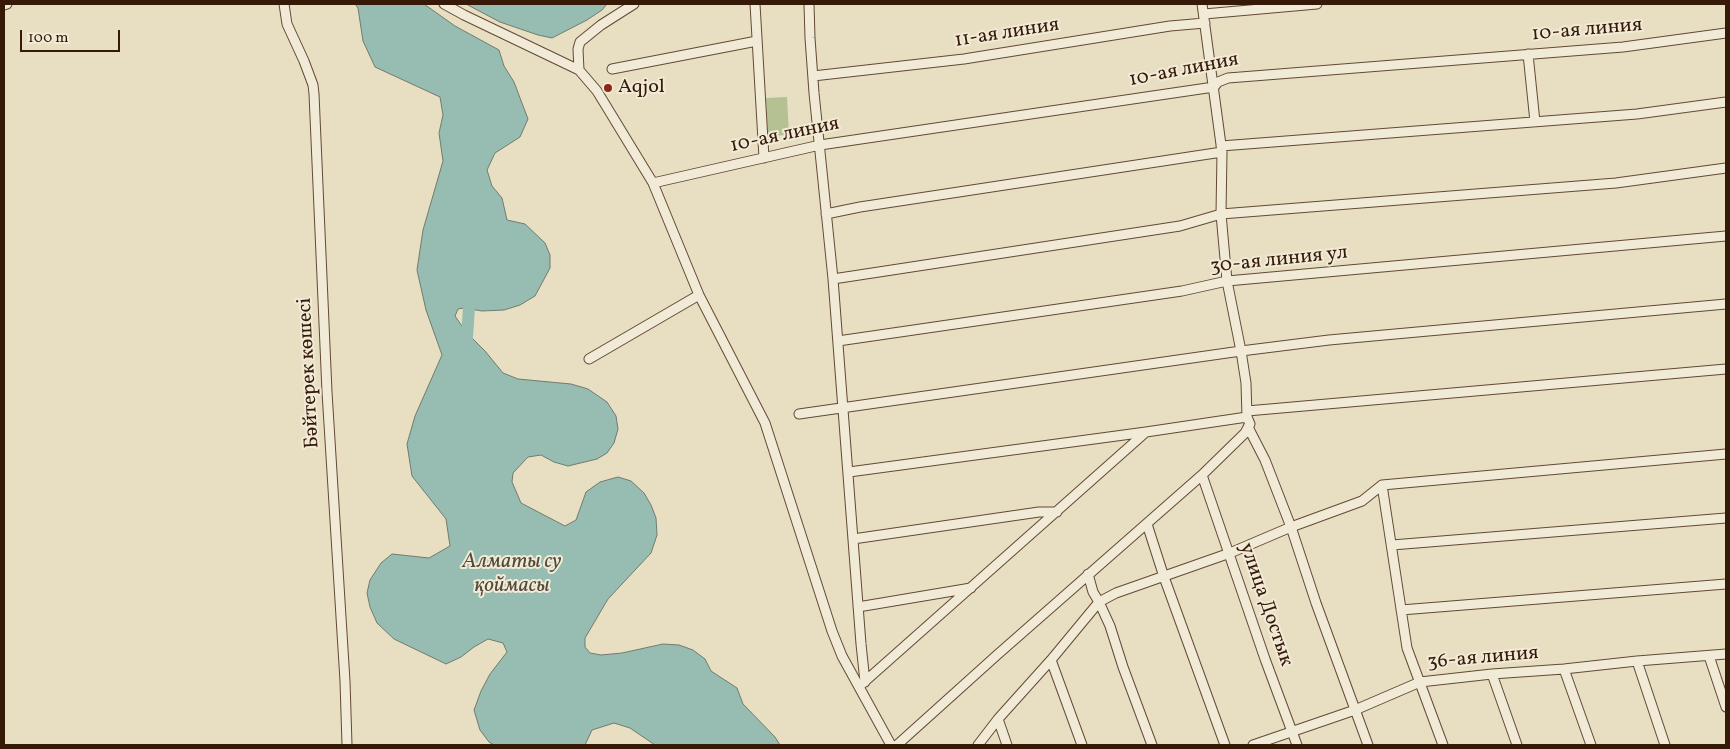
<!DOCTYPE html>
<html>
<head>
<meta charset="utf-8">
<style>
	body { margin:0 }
	#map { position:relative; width:1730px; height:749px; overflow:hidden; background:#e8dec1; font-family:Vollkorn,serif }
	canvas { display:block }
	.frame { position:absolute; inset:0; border:5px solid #361907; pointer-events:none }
	.scale { position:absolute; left:20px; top:30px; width:100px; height:22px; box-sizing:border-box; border:2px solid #361907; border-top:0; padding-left:6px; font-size:15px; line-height:18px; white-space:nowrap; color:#361907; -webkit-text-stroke:4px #f0ead7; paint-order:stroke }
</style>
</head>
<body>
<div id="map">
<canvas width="1730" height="749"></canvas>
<div class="frame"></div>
<div class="scale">100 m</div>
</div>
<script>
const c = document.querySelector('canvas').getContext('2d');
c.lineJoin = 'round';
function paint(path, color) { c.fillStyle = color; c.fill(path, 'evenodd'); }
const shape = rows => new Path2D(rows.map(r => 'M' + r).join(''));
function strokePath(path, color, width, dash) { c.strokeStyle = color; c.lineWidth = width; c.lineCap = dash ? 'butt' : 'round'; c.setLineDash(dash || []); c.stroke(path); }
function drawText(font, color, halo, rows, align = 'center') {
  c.font = font + ' Vollkorn,serif'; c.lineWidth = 4; c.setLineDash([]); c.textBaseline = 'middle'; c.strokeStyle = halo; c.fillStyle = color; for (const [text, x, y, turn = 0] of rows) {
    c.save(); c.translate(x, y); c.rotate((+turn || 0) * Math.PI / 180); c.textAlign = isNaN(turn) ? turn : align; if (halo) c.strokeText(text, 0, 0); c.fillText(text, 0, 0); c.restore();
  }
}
paint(shape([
	[787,97,789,135,768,136,766,98]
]), '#b5c193');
const water = shape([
	[355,4,424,4,455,26,499,50,504,66,514,82,528,119,520,137,495,153,487,170,492,186,502,198,507,220,525,224,545,243,550,255,550,268,535,296,520,305,504,310,482,311,464,308,458,309,455,316,466,332,485,351,503,373,518,379,571,384,588,389,607,402,616,416,618,429,614,443,607,453,597,459,568,466,554,462,541,455,528,457,513,473,512,482,521,503,565,526,576,520,586,492,600,482,618,477,631,481,644,493,651,505,656,518,657,535,651,553,608,599,585,638,585,647,590,653,601,655,622,653,663,644,679,645,693,650,705,659,711,671,737,688,743,704,775,737,780,745,655,745,630,728,614,723,592,730,585,745,494,745,489,742,480,730,474,710,481,691,490,674,507,652,503,643,488,639,474,647,461,657,446,664,394,639,377,623,370,607,367,593,370,580,381,563,392,554,429,558,450,546,446,519,412,476,407,444,415,416,442,355,426,310,417,270,423,230,443,161,439,133,443,115,440,97,375,67,363,41,358,8,355,4],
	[466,4,607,4,602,10,587,20,552,38,538,35,500,22,466,4]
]);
paint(water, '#97bcb2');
strokePath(water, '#707b6e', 1);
strokePath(shape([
	[466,351,470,293]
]), '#97bcb2', 12);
const minor = shape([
	[284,4,287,24,304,61,313,85,314,94,327,392,345,681,347,745],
	[444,4,464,15,579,70,597,91,653,183,699,295,765,423,832,631,842,656,891,745],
	[755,4,764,158],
	[809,4,810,38,814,93,833,279,861,644,865,682],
	[4,5,7,4],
	[1204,14,1317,4],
	[1528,54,1535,122],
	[612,69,757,41],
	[579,70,578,49,580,42,601,25,634,4],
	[813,76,964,59,1170,26,1205,23],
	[1221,146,1637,114,1726,102],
	[653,183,820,145,1214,87,1218,82,1228,78,1623,47,1726,33],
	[826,214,860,207,1222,152],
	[833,279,1180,226,1221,214,1616,183,1726,168],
	[838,341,1182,291,1227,281,1726,236],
	[589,359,699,295],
	[1247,411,1726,369],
	[799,414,1241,351,1329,340,1726,304],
	[1248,427,1265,460,1291,527,1316,603,1368,745],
	[849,472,1146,432,1247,417],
	[1202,475,1265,659,1297,745],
	[1147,524,1164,577,1225,745],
	[853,539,1039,512,1057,512],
	[1392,545,1726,518],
	[1088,574,1093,592,1099,602,1110,626,1123,667,1152,745],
	[858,607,971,588],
	[1401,610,1726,584],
	[1709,656,1726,707],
	[1051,660,1082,745],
	[1637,661,1665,745],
	[1564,669,1591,745],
	[1492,674,1517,745],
	[862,684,1146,432],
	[998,719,1007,745],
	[897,745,997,655,1202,475,1245,433,1250,424,1247,417,1246,383,1241,351,1227,281,1221,214,1222,152,1202,4],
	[978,745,998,719,1051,660,1099,602,1116,593,1230,553,1291,527,1362,501,1382,485],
	[1253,745,1355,710,1420,682,1492,674,1564,669,1637,661,1726,654],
	[1443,745,1407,648,1382,485,1726,454]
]);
strokePath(minor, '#624a36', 11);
strokePath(minor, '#f0ead7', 9);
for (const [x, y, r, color] of [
	[608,88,5,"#8f2418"]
]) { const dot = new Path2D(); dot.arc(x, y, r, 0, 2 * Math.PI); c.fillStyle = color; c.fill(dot); strokePath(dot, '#f0ead7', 2); }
drawText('20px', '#361907', '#f0ead7', [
	["10-ая линия",1587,31,-5],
	["11-ая линия",1007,34,-9],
	["10-ая линия",1184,71,-11],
	["10-ая линия",785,136,-12],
	["30-ая линия ул",1279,261,-6],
	["Бәйтерек көшесі",310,373,-93],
	["улица Достык",1265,605,71],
	["36-ая линия",1483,659,-5]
]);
drawText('20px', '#361907', '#f0ead7', [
	["Aqjol",618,88]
], 'left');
drawText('italic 21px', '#534a3a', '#f0ead7', [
	["Алматы су",512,563],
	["қоймасы",512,587]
]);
</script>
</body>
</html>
